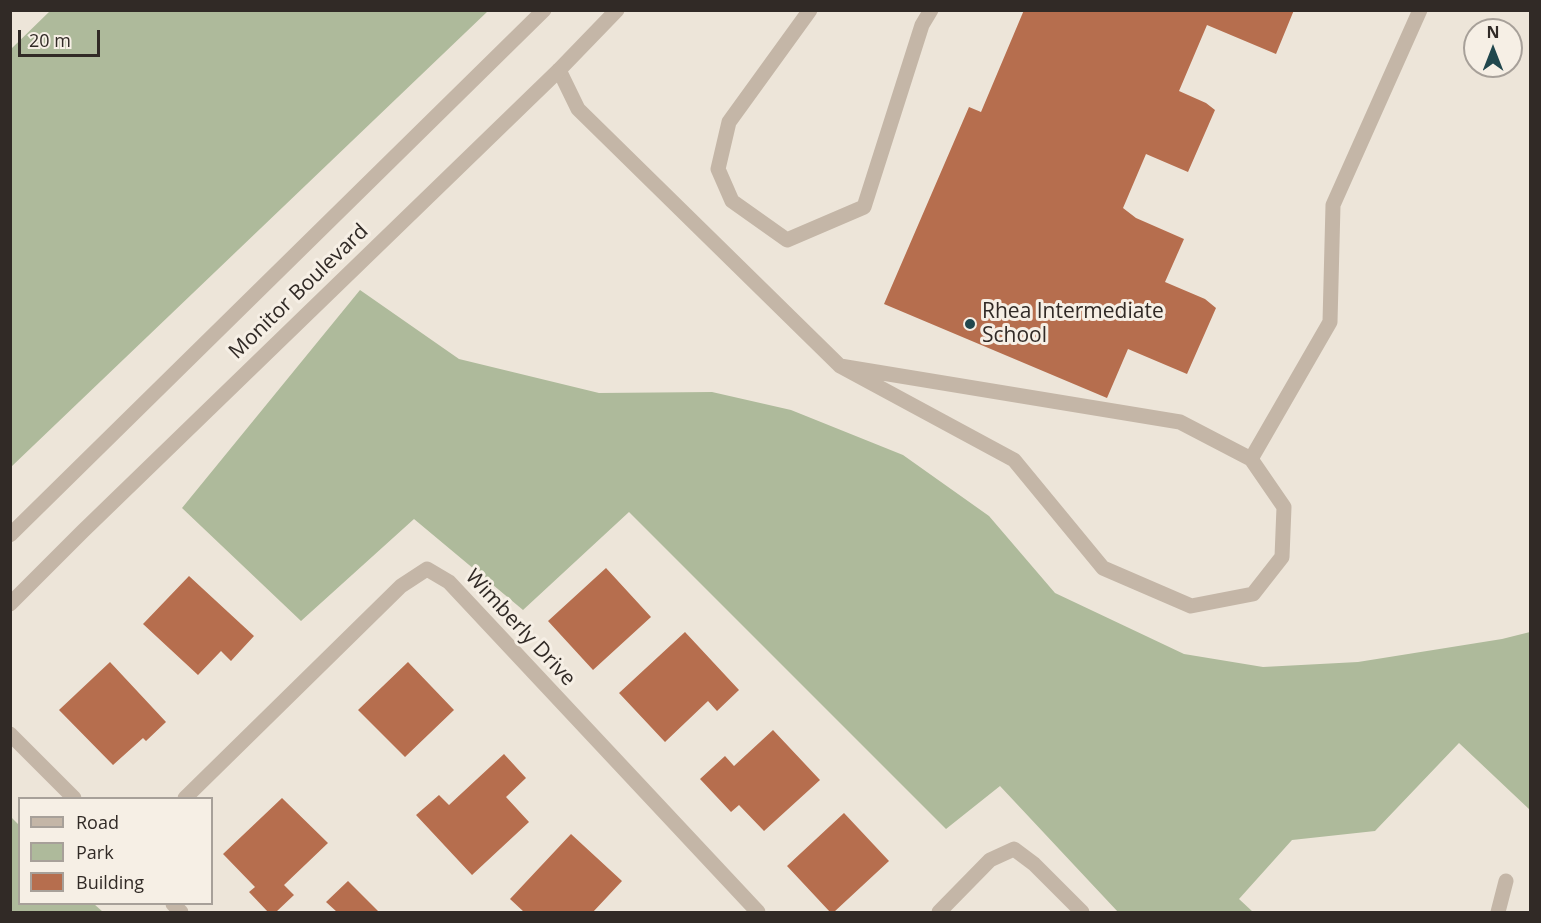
<!DOCTYPE html>
<html>
<head>
<meta charset="utf-8">
<style>
	body { margin:0 }
	#map { position:relative; width:1541px; height:923px; overflow:hidden; background:#ede5d9; font-family:"Open Sans",sans-serif }
	canvas { display:block }
	.frame { position:absolute; inset:0; border:12px solid #312a26; pointer-events:none }
	.legend { position:absolute; left:18px; top:797px; width:195px; height:108px; box-sizing:border-box; background:#f6efe5; border:2px solid #a7a099; margin:0; padding:8px 10px; list-style:none; font-size:18px; color:#312a26 }
	.legend li { display:flex; align-items:center; gap:12px; height:30px }
	.legend b { width:30px; border:2px solid #a7a099 }
	.north { position:absolute; left:1463px; top:18px; width:60px; height:60px; box-sizing:border-box; background:#f6efe5; border:2px solid #a7a099; border-radius:50%; rotate:0deg; font-size:16px; font-weight:700; line-height:24px; text-align:center; color:#312a26 }
	.north::after { content:''; display:block; margin:auto; width:21px; height:27px; background:#21474d; clip-path:polygon(50% 0,100% 100%,50% 72%,0 100%) }
	.scale { position:absolute; left:18px; top:30px; width:82px; height:27px; box-sizing:border-box; border:3px solid #312a26; border-top:0; padding-left:8px; font-size:18px; line-height:21px; white-space:nowrap; color:#312a26; -webkit-text-stroke:4px #f6efe5; paint-order:stroke }
</style>
</head>
<body>
<div id="map">
<canvas width="1541" height="923"></canvas>
<div class="frame"></div>
<ul class="legend">
<li><b style="height:8px;background:#c4b6a7"></b>Road</li>
<li><b style="height:16px;background:#aeba9b"></b>Park</li>
<li><b style="height:16px;background:#b66e4e"></b>Building</li>
</ul>
<div class="north">N</div>
<div class="scale">20 m</div>
</div>
<script>
const c = document.querySelector('canvas').getContext('2d');
c.lineJoin = 'round';
function paint(path, color) { c.fillStyle = color; c.fill(path, 'evenodd'); }
const shape = rows => new Path2D(rows.map(r => 'M' + r).join(''));
function strokePath(path, color, width, dash) { c.strokeStyle = color; c.lineWidth = width; c.lineCap = dash ? 'butt' : 'round'; c.setLineDash(dash || []); c.stroke(path); }
function drawText(font, color, halo, rows, align = 'center') {
  c.font = font + ' "Open Sans",sans-serif'; c.lineWidth = 6; c.setLineDash([]); c.textBaseline = 'middle'; c.strokeStyle = halo; c.fillStyle = color; for (const [text, x, y, turn = 0] of rows) {
    c.save(); c.translate(x, y); c.rotate((+turn || 0) * Math.PI / 180); c.textAlign = isNaN(turn) ? turn : align; if (halo) c.strokeText(text, 0, 0); c.fillText(text, 0, 0); c.restore();
  }
}
paint(shape([
	[50,11,488,11,11,467,11,49],
	[360,290,459,359,599,393,712,392,791,410,903,455,989,516,1055,593,1184,654,1263,667,1358,662,1502,639,1530,632,1530,810,1459,743,1375,831,1292,840,1239,899,1253,912,1118,912,1000,786,946,829,629,512,523,610,414,519,301,621,182,508],
	[10,816,19,825,20,904,94,904,103,912,11,912]
]), '#aeba9b');
paint(shape([
	[1024,10,1294,10,1276,54,1207,25,1179,91,1206,103,1215,110,1188,172,1146,154,1123,208,1136,218,1184,239,1165,282,1205,299,1216,308,1187,374,1128,349,1107,398,884,304,969,107,981,112],
	[606,568,651,617,593,670,548,621],
	[189,576,254,636,231,661,221,651,198,675,143,624],
	[685,632,739,690,717,711,708,701,665,742,619,693],
	[110,662,166,722,146,741,143,738,113,765,59,710],
	[408,662,454,710,405,757,358,710],
	[773,730,820,780,764,831,739,805,731,812,700,779,725,756,734,766],
	[504,754,526,778,506,797,529,822,472,875,416,815,439,795,449,805],
	[282,798,328,843,284,885,294,895,276,912,268,912,249,892,255,887,223,854],
	[844,813,889,861,834,912,830,912,787,866],
	[571,834,622,881,593,912,524,912,510,899],
	[348,881,379,912,337,912,326,902]
]), '#b66e4e');
strokePath(shape([
	[810,10,729,122,718,169,732,201,787,240,864,207,922,25,931,10],
	[559,70,578,109,840,366,1014,460,1103,568,1191,606,1253,594,1282,557,1284,507,1251,459,1180,422,840,366],
	[1251,459,1330,322,1333,205,1420,10]
]), '#c4b6a7', 15);
strokePath(shape([
	[10,734,74,798],
	[185,798,401,586,427,569,449,582,758,912],
	[173,904,181,912],
	[939,912,990,860,1014,849,1034,864,1082,912],
	[1498,912,1506,881]
]), '#c4b6a7', 15);
strokePath(shape([
	[10,535,544,10],
	[10,604,82,532,559,70,617,10]
]), '#c4b6a7', 15);
for (const [x, y, r, color] of [
	[970,324,6,"#21474d"]
]) { const dot = new Path2D(); dot.arc(x, y, r, 0, 2 * Math.PI); c.fillStyle = color; c.fill(dot); strokePath(dot, '#f6efe5', 2); }
drawText('21px', '#312a26', '#f6efe5', [
	["Monitor Boulevard",299,292,-44],
	["Wimberly Drive",520,628,47]
]);
drawText('21px', '#312a26', '#f6efe5', [
	["Rhea Intermediate",982,312],
	["School",982,336]
], 'left');
</script>
</body>
</html>
